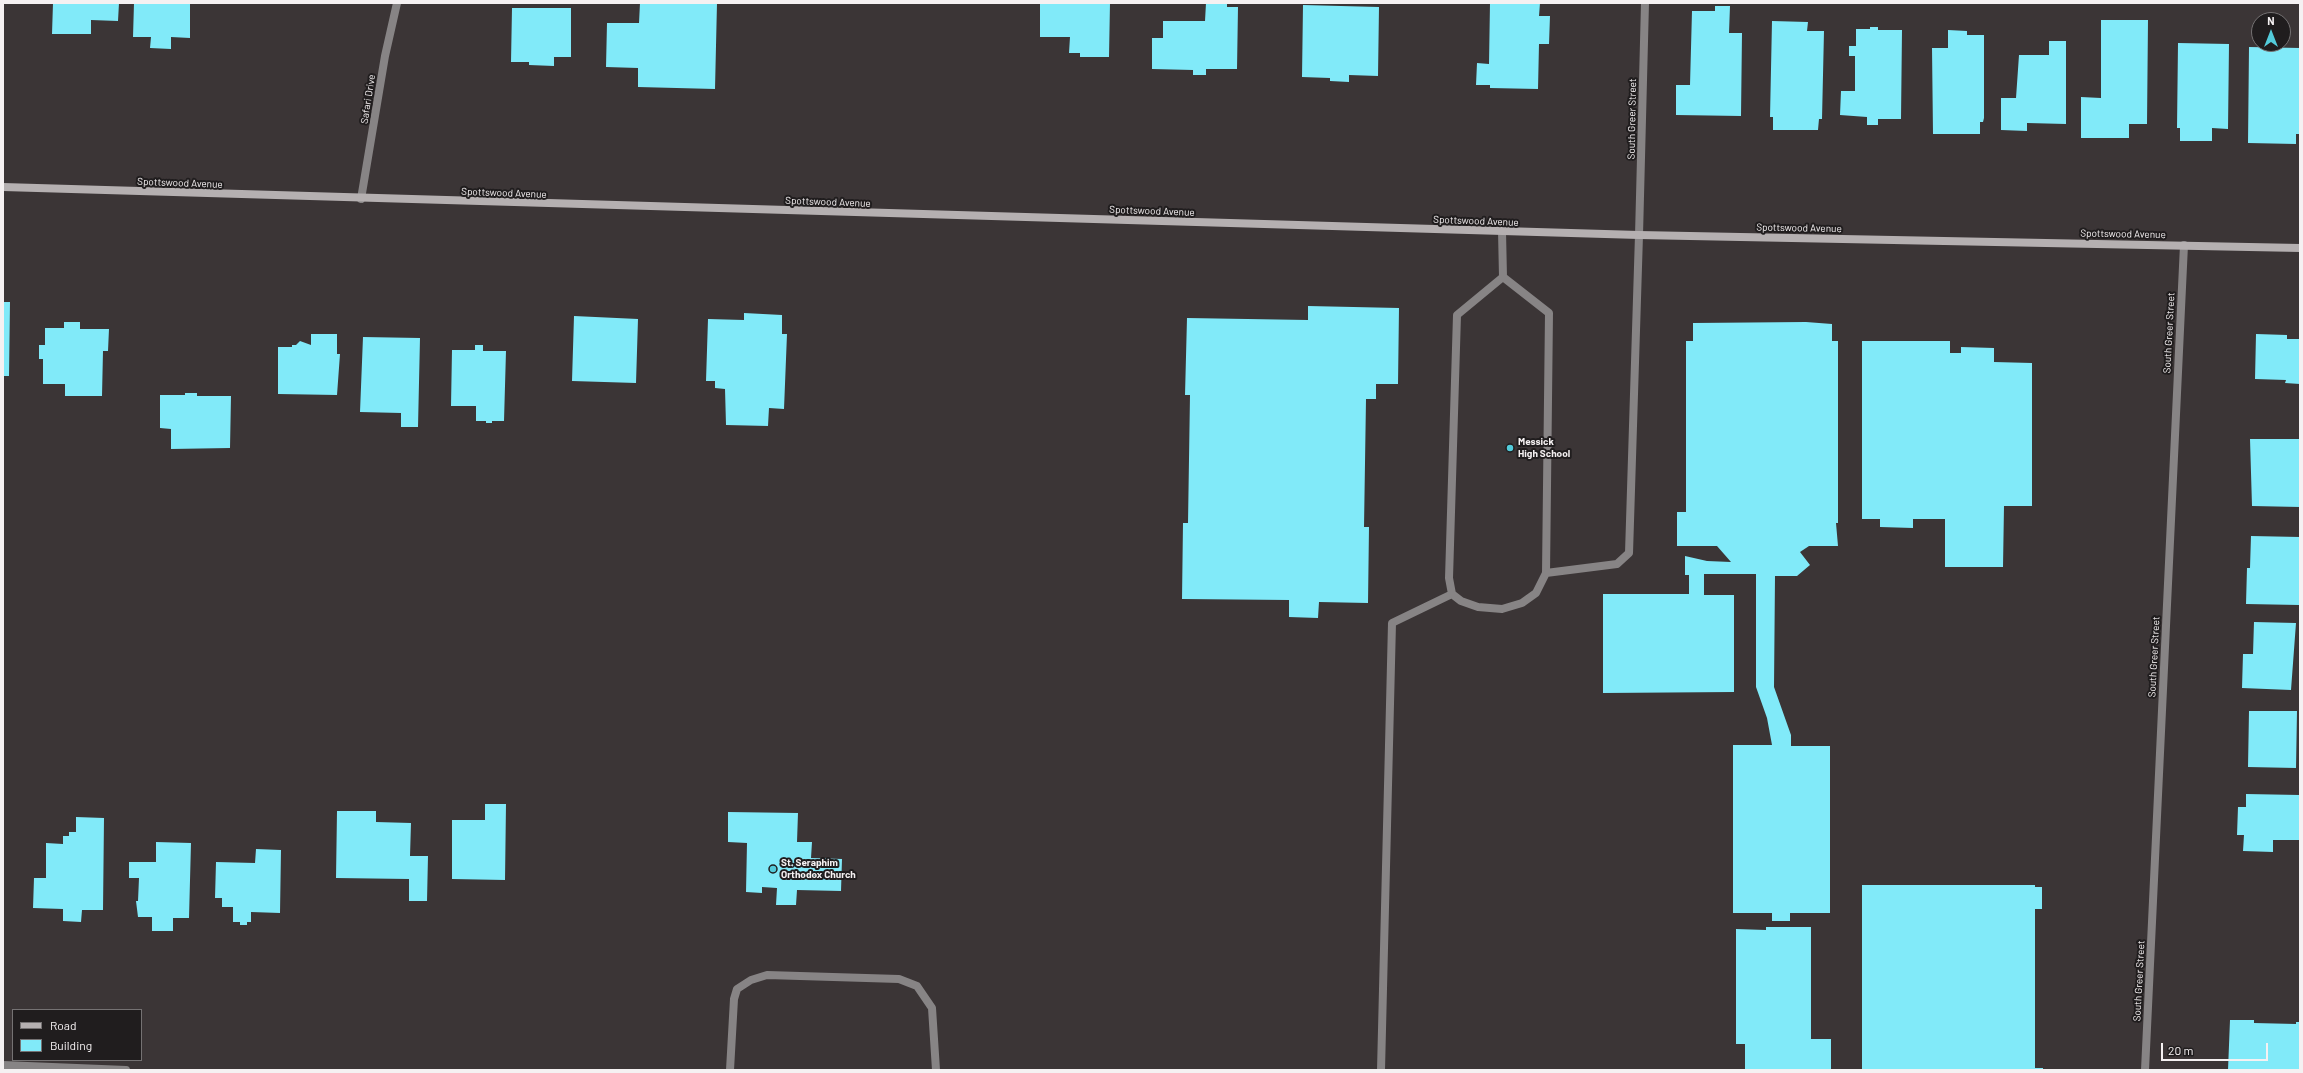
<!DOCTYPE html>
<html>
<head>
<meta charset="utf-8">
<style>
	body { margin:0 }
	#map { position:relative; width:2303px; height:1073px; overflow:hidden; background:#3b3536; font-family:Barlow,sans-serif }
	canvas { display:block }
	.frame { position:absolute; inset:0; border:4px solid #f5f1f2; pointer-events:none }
	.legend { position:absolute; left:12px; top:1009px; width:130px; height:52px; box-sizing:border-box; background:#201d1e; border:1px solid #757273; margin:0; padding:5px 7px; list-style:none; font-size:12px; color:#f5f1f2 }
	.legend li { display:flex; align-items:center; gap:8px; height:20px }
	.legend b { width:20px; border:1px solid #757273 }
	.north { position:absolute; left:2251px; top:12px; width:40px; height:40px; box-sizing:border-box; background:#201d1e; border:1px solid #757273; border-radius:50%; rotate:0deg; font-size:11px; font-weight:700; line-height:16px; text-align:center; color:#f5f1f2 }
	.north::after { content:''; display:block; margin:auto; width:14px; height:18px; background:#53cbda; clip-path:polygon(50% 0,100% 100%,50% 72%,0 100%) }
	.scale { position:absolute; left:2161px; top:1043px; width:107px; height:18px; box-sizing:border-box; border:2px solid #f5f1f2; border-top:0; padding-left:5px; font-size:12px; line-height:14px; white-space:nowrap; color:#f5f1f2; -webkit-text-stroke:3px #201d1e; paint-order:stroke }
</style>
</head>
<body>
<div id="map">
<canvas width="2303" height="1073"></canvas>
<div class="frame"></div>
<ul class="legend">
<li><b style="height:5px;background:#b5b0b1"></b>Road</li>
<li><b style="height:11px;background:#81eaf9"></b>Building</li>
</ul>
<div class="north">N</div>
<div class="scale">20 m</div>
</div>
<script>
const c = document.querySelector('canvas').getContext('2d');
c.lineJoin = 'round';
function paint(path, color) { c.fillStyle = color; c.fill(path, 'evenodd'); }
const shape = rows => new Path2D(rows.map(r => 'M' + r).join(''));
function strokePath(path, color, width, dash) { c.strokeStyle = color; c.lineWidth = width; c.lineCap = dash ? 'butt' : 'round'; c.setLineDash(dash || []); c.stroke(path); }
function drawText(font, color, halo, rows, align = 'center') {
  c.font = font + ' Barlow,sans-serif'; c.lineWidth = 4; c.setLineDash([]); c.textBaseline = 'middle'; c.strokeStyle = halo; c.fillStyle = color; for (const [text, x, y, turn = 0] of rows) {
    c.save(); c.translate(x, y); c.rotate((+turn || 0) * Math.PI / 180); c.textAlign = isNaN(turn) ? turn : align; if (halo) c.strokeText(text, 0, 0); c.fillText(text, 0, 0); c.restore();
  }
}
paint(shape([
	[53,3,119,3,118,21,91,20,91,34,52,34],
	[134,3,190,3,190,38,171,37,171,49,150,48,151,37,133,37],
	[640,3,717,3,715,89,638,87,638,68,606,67,607,23,639,23],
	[1040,3,1110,3,1109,57,1080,57,1080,53,1069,53,1070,37,1040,37],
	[1206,3,1227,3,1227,7,1238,7,1237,69,1206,69,1206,75,1193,75,1193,70,1152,69,1152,38,1163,38,1163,21,1205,21],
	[1490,3,1540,3,1539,16,1550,16,1549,44,1539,44,1538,89,1490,88,1490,85,1476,85,1477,63,1489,64],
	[1303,5,1379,7,1378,76,1349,75,1349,82,1330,81,1330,78,1302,77],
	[1715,6,1730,6,1729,33,1742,33,1741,116,1676,115,1676,85,1690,85,1692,11,1715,11],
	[512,8,571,8,571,57,554,57,554,66,529,65,529,62,511,62],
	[2101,20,2148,20,2147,124,2129,124,2129,138,2081,138,2081,97,2101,98],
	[1772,21,1808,22,1807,31,1824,31,1822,119,1819,119,1818,130,1773,130,1773,117,1770,117],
	[1870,27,1878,27,1878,30,1902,30,1901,119,1878,119,1878,125,1867,125,1867,117,1840,115,1841,91,1855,91,1855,56,1849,56,1849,46,1856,46,1856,29,1870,29],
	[1948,30,1967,31,1967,35,1984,35,1984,118,1983,122,1980,122,1980,134,1933,134,1932,48,1948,48],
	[2049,41,2066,41,2066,124,2027,123,2027,131,2001,130,2001,98,2016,98,2019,55,2049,55],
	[2178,43,2229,44,2228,129,2212,128,2212,141,2180,141,2180,128,2177,128],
	[2249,47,2300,48,2300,134,2296,134,2296,144,2248,143],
	[3,302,10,302,9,376,3,376],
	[1308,306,1399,308,1398,384,1376,384,1376,399,1366,399,1364,527,1369,527,1368,603,1319,602,1318,618,1289,617,1289,600,1182,599,1183,523,1188,523,1190,395,1185,395,1187,318,1308,320],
	[744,313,782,315,782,334,787,334,784,409,769,408,768,426,726,425,725,389,715,388,715,381,706,381,708,319,744,320],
	[574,316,638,319,636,383,572,381],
	[64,322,80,322,80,329,109,329,108,351,103,351,102,396,65,396,65,384,43,384,43,359,39,359,39,345,45,345,45,328,64,328],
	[1806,322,1832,324,1832,341,1838,341,1838,523,1836,523,1838,546,1809,546,1800,552,1810,565,1797,576,1775,576,1774,687,1791,735,1791,746,1830,746,1830,913,1790,913,1790,921,1772,921,1772,913,1733,913,1733,745,1772,745,1767,718,1756,687,1756,574,1704,574,1704,595,1734,595,1734,692,1603,693,1603,594,1689,594,1689,575,1685,575,1685,556,1707,561,1731,562,1717,546,1677,546,1677,512,1686,512,1686,341,1693,341,1693,323],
	[311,334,337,334,337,354,340,354,337,395,278,394,278,347,292,347,292,345,296,345,300,341,311,345],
	[2256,334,2287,335,2287,339,2300,339,2300,384,2285,383,2286,380,2255,379],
	[363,337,420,338,418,427,401,427,401,413,360,412],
	[1862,341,1950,341,1950,353,1961,353,1961,347,1994,348,1994,362,2032,363,2032,506,2004,506,2003,567,1945,567,1945,519,1913,519,1913,528,1880,527,1880,519,1862,519],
	[475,345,483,345,483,351,506,351,504,421,492,421,492,423,486,423,486,421,476,421,476,406,451,406,452,350,475,350],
	[185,393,197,393,197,396,231,396,230,448,171,449,171,429,160,428,160,395,185,395],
	[2250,439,2300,439,2300,507,2252,506],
	[2251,536,2300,537,2299,605,2246,604,2247,568,2250,568],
	[2254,622,2296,623,2291,690,2242,688,2243,654,2253,654],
	[2249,711,2297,711,2296,768,2248,767],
	[2246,794,2300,795,2300,840,2273,840,2273,852,2243,851,2244,835,2237,835,2238,807,2246,807],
	[485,804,506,804,505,880,452,879,452,820,485,820],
	[337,811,376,811,376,822,411,823,410,856,428,856,427,901,409,901,409,879,336,878],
	[728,812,798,813,797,842,812,842,811,858,842,859,841,891,797,890,796,905,776,905,777,888,762,887,762,893,746,892,747,843,728,842],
	[76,817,104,818,103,910,82,910,81,922,63,921,63,909,33,908,34,878,46,878,46,843,63,844,63,836,69,836,69,832,76,832],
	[156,842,191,843,189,918,173,918,173,931,152,931,152,917,138,917,136,901,138,901,139,878,129,878,129,862,156,862],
	[256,849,281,850,280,913,251,912,251,922,247,922,247,925,240,925,240,922,233,922,233,907,222,907,222,898,215,898,216,862,255,863],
	[1862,885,2035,885,2035,887,2042,887,2042,909,2035,909,2035,1068,2043,1068,2043,1070,1862,1070],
	[1766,927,1811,927,1811,1039,1831,1039,1831,1070,1745,1070,1745,1044,1736,1044,1736,929,1766,930],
	[2230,1020,2254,1020,2254,1023,2296,1024,2296,1022,2300,1022,2300,1070,2228,1070]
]), '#81eaf9');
strokePath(shape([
	[1502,231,1503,277],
	[1503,277,1549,313,1546,573,1536,593,1522,603,1502,609,1478,607,1461,601,1452,594,1449,578,1457,315,1503,277],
	[1546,573,1617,564,1629,553,1639,235],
	[730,1070,734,999,737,989,751,980,767,975,899,979,917,986,932,1008,936,1070],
	[1381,1070,1392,623,1452,594]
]), '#878485', 8);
strokePath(shape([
	[361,199,385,56,397,3],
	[1639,235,1645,3],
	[3,1065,126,1070],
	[2145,1070,2184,245]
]), '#878485', 8);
strokePath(shape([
	[3,187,1639,235,2300,248]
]), '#b5b0b1', 8);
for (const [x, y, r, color] of [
	[1510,448,4,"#53cbda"],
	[773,869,4,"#53cbda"]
]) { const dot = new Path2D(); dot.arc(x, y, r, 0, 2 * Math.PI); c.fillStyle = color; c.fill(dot); strokePath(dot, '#201d1e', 1.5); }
drawText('10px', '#f5f1f2', '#201d1e', [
	["Safari Drive",368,99,-81],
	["South Greer Street",1632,119,-89],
	["Spottswood Avenue",180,183,2],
	["Spottswood Avenue",504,193,2],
	["Spottswood Avenue",828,202,2],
	["Spottswood Avenue",1152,211,2],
	["Spottswood Avenue",1476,221,2],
	["Spottswood Avenue",1799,228,1],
	["Spottswood Avenue",2123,234,1],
	["South Greer Street",2169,333,-87],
	["South Greer Street",2154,657,-87],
	["South Greer Street",2139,981,-87]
]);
drawText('bold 10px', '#f5f1f2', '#201d1e', [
	["Messick",1518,442],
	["High School",1518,454],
	["St. Seraphim",781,863],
	["Orthodox Church",781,875]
], 'left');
</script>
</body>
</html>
